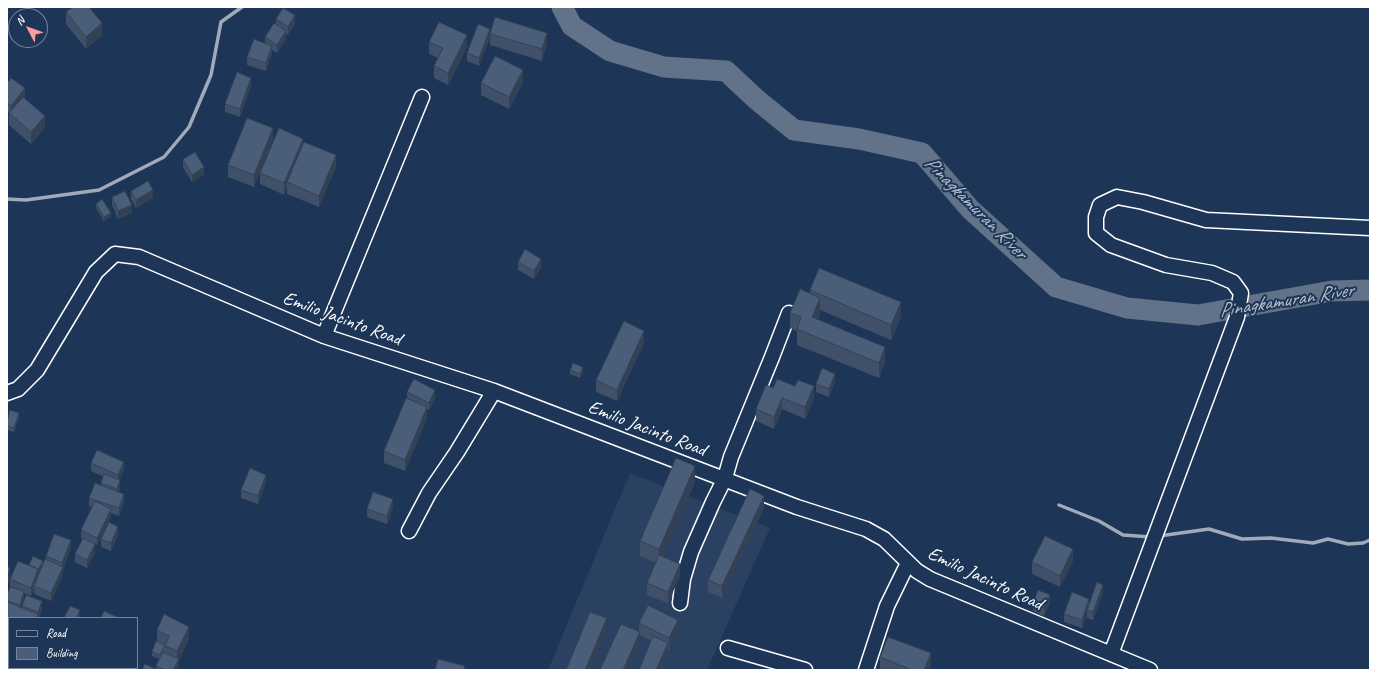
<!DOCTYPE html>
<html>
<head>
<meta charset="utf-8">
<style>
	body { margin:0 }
	#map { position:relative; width:1377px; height:677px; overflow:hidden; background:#1d3557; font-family:Caveat,sans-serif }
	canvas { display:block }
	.frame { position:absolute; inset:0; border:8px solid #fff; pointer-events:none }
	.legend { position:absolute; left:8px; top:617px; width:130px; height:52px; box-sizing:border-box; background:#1d3557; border:1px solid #77869a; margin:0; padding:5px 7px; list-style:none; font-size:12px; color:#fff }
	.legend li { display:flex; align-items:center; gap:8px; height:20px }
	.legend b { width:20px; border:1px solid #77869a }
	.north { position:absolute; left:8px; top:8px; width:40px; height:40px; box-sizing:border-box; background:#1d3557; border:1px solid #77869a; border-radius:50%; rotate:311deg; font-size:11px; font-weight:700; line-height:16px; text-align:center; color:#fff }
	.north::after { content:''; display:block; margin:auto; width:14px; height:18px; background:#ff9aa2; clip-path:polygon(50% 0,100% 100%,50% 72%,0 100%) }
</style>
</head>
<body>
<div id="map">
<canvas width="1377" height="677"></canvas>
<div class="frame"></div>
<ul class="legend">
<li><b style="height:5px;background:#1d3557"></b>Road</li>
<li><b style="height:11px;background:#4a5d79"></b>Building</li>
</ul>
<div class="north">N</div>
</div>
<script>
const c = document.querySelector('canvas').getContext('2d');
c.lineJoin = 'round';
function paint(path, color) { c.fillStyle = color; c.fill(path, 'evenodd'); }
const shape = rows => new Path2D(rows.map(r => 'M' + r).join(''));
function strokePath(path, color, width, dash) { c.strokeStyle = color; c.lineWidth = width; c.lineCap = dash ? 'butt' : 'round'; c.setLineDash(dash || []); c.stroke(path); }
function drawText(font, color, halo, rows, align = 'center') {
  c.font = font + ' Caveat,sans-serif'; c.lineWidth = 4; c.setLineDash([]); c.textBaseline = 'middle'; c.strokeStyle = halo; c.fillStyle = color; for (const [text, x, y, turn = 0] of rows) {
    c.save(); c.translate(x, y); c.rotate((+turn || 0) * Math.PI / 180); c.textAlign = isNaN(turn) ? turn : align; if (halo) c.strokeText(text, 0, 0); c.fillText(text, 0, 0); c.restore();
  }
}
paint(shape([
	[630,473,770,528,707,670,548,670]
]), '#2a4161');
strokePath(shape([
	[7,199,26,200,99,190,164,157,189,127,211,75,221,22,242,7],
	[1059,505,1099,521,1123,535,1151,537],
	[1159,536,1209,529,1242,539,1271,538,1313,543,1328,539,1348,544,1363,543,1370,540]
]), '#a0aab8', 3.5);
strokePath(shape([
	[562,7,572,26,610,51,664,67,726,71,756,99,794,130,859,139,922,153,970,209,1056,287,1127,308,1198,315,1332,291,1370,290]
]), '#617289', 21);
const minor = shape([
	[324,336,422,97],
	[7,393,18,389,37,370,96,272,115,254,139,257,324,336,494,391,797,507,866,529,884,539,917,571,930,579,1150,670],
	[409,531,429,493,457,452,494,391],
	[680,603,683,579,691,552,713,502,725,478,731,457,772,357,789,313],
	[728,648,805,670],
	[1111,654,1237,317,1241,293,1233,282,1212,273,1166,265,1111,245,1096,233,1096,217,1100,205,1117,197,1143,202,1206,220,1370,228],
	[77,670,78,668],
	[866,670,887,606,908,563]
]);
strokePath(minor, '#fff', 17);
strokePath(minor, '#1d3557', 14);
paint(shape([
	[66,12,102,35,86,49,66,24],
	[276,19,295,23,288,35,286,34,286,39,277,53,272,50,272,54,266,71,247,65,247,57,265,43,265,37,276,24],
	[490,33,547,44,542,61,490,45,490,37,479,66,467,61,467,53],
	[429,42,467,47,448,85,434,78,434,66,438,58,429,54],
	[523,82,509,109,481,95,481,83],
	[7,83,25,96,24,97,45,127,31,144,9,125,9,113,7,111],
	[251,86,240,117,225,112,225,104],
	[273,139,254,187,228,177,228,165],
	[303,146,336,167,319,207,287,194,287,187,284,195,260,184,260,173],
	[183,159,204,175,192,182,183,167],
	[131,191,153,198,136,208,131,199],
	[112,197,132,213,118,219,112,205],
	[96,204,111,217,104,221,96,208],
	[518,262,541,267,534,279,518,270],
	[810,290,901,317,891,340,820,310,820,313,818,319,885,362,879,378,797,345,797,331,790,328,790,313,810,293],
	[644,343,617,401,596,392,596,380],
	[570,370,583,371,580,378,570,374],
	[835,382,829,397,816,392,816,384],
	[773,388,814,398,805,419,782,409,774,429,756,421,756,409],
	[407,392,435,398,429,410,427,409,427,418,405,471,384,463,384,451,407,399],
	[19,417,14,432,7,430,7,421],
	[91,463,124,470,120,479,120,488,119,492,124,502,119,516,111,513,111,516,97,545,95,544,95,552,87,568,75,562,75,554,83,539,81,538,81,530,92,507,89,506,89,498,101,486,101,483,104,477,91,471],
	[695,482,662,557,680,576,668,603,647,595,647,583,656,563,640,556,640,541],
	[266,483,258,504,241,498,241,490],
	[393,507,387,524,367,517,367,509],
	[764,508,722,598,708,592,708,580],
	[118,535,111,551,101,547,101,539],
	[71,548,63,570,63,575,51,601,34,594,34,588,31,596,24,593,24,599,21,608,22,608,22,606,42,609,39,618,9,618,9,634,7,633,7,595,10,587,10,579,29,565,43,565,38,575,46,559,46,556],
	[1073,561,1060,587,1032,574,1032,562],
	[1103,592,1093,620,1087,618,1087,612,1082,628,1064,622,1064,614,1089,604],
	[1033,603,1050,603,1044,616,1033,611],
	[639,623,678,632,669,650,668,649,668,655,661,670,639,670,651,641,640,635,640,644],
	[157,630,189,639,179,660,179,667,177,670,142,670,156,669,156,666,159,659,152,656,152,652,157,641],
	[880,657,931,665,929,670,882,670,880,669],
	[20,668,74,668,73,670,19,670],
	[106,668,112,668,111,670]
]), '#405068');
paint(shape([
	[295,15,295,23,288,35,288,27],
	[102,23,102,35,86,49,86,37],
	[490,29,490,36,479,66,479,58],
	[286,31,286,39,277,53,277,45],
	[547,33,547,44,542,61,542,49],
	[467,35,467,47,448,85,448,73],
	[272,46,272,54,266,71,266,63],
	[523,70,523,82,509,109,509,97],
	[251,78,251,86,240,117,240,109],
	[25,88,25,96,11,114,11,106],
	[45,116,45,127,31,144,31,132],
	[273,128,273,139,254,187,254,175],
	[303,139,303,150,287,182,287,187,284,195,284,183],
	[336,155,336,167,319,207,319,196],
	[204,167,204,175,192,182,192,175],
	[153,190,153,198,136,208,136,200],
	[132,205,132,213,118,219,118,211],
	[111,213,111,217,104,221,104,217],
	[541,259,541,267,534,279,534,271],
	[820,298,820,313,812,333,812,317],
	[901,302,901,317,891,340,891,325],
	[644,331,644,343,617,401,617,390],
	[885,347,885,362,879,378,879,363],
	[583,367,583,371,580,378,580,374],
	[835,374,835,382,829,397,829,389],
	[814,386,814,398,805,419,805,407],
	[435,390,435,398,429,410,429,403],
	[782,398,782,409,774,429,774,417],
	[427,407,427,418,405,471,405,460],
	[19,413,19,417,14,432,14,428],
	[124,462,124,470,118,483,118,475],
	[695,466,695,482,659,565,659,549],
	[266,475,266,483,258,504,258,496],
	[120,480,120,488,117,497,117,489],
	[124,494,124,502,119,516,119,508],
	[764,496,764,508,722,598,722,586],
	[393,499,393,507,387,524,387,516],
	[111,509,111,516,97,545,97,538],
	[118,527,118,535,111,551,111,543],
	[71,540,71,548,63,570,63,575,51,601,51,593,62,568,62,563],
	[95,544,95,552,87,568,87,560],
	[1073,549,1073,561,1060,587,1060,576],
	[43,561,43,565,38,574,38,577,34,586,34,588,31,596,31,588,38,569],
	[680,564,680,576,668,603,668,592],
	[10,568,10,579,7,589,7,577],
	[1103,585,1103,592,1093,620,1093,612],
	[24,591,24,599,20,613,20,605],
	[1050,595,1050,603,1044,616,1044,608],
	[1089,599,1089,607,1087,610,1087,612,1082,628,1082,620],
	[42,601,42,609,39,618,36,618],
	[80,610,80,618,77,618],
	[607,618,607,630,590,670,585,670],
	[678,620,678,632,669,650,669,638],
	[189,627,189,639,179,660,179,667,177,670,173,670,177,663,177,651],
	[640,632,640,644,629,670,623,670],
	[668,643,668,655,661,670,656,670],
	[931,653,931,665,929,670,924,670],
	[68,668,74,668,73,670,67,670]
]), '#344155');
const building = shape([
	[73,7,89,7,102,23,86,37,66,12,73,7],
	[283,8,295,15,288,27,276,19,283,8],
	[495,17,547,33,542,49,490,34,495,17],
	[439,22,467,35,448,73,434,66,443,48,429,42,439,22],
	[274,23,286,31,277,45,265,37,274,23],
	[478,24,490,29,479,58,467,53,478,24],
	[254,39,272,46,266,63,247,57,254,39],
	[495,56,523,70,509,97,481,83,495,56],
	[237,72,251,78,240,109,225,104,237,72],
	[11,78,25,88,11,106,7,103,7,83,11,78],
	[23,97,45,116,31,132,9,113,23,97],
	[247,118,273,128,254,175,228,165,247,118],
	[279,128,303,139,284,183,260,173,279,128],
	[304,142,336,155,319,196,287,182,304,142],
	[195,152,204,167,192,175,183,159,195,152],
	[148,181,153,190,136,200,131,191,148,181],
	[125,191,132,205,118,211,112,197,125,191],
	[102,199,111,213,104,217,96,204,102,199],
	[525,249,541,259,534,271,518,262,525,249],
	[819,268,901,302,891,325,810,290,819,268],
	[800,289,820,298,812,317,885,347,879,363,797,329,801,317,790,313,800,289],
	[624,321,644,331,617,390,596,380,624,321],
	[573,363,583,367,580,374,570,370,573,363],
	[822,368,835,374,829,389,816,384,822,368],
	[414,379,435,390,429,403,407,392,414,379],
	[777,379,795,386,798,380,814,386,805,407,782,398,774,417,756,409,766,385,773,388,777,379],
	[406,398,427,407,405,460,384,451,406,398],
	[10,410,19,413,14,428,7,426,7,421,10,410],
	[97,450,124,462,118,475,91,463,97,450],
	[676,458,695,466,659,549,640,541,676,458],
	[250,468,266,475,258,496,241,490,250,468],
	[104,474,120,480,117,489,101,483,104,474],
	[95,483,124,494,119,508,89,498,95,483],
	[750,489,764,496,722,586,708,580,750,489],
	[373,492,393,499,387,516,367,509,373,492],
	[95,501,111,509,97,538,81,530,95,501],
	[109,522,118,527,111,543,101,539,109,522],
	[54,534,71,540,62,563,46,556,54,534],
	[1045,536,1073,549,1060,576,1032,562,1045,536],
	[83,538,95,544,87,560,75,554,83,538],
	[659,555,680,564,668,592,647,583,659,555],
	[33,556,43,561,38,570,38,569,29,565,33,556],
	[45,559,63,567,51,593,34,586,45,559],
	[18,561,38,569,31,588,10,579,18,561],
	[7,567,10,568,7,577,7,567],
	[1097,582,1103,585,1093,612,1087,610,1097,582],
	[10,587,24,591,20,605,7,601,7,595,10,587],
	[1038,590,1050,595,1044,608,1033,603,1038,590],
	[1072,592,1089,599,1082,620,1064,614,1072,592],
	[26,595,42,601,38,612,22,606,26,595],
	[7,602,38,614,36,618,9,618,9,626,7,625,7,602],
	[648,605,678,620,669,638,639,623,648,605],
	[70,606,80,610,77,618,64,618,70,606],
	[104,611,120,618,101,618,104,611],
	[590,612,607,618,585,670,566,670,590,612],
	[164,614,189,627,177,651,165,646,169,636,157,630,164,614],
	[621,624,640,632,623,670,600,670,621,624],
	[653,636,668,643,656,670,639,670,653,636],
	[888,637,931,653,924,670,912,670,880,657,888,637],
	[156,641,165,645,160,655,152,652,156,641],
	[163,652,179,659,173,670,165,670,156,666,163,652],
	[438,659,465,666,464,670,435,670,438,659],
	[145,664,158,670,142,670,145,664],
	[20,668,24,668,28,670,19,670,20,668],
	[33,668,42,668,41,670,37,670,33,668],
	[56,668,68,668,67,670,60,670,56,668],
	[78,668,104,668,103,670,77,670,78,668]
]);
paint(building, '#4a5d79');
strokePath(building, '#344155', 1);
drawText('19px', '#fff', '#1d3557', [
	["Emilio Jacinto Road",342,319,20],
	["Emilio Jacinto Road",647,429,21],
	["Emilio Jacinto Road",985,579,25]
]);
drawText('italic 20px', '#b8c0ca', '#1d3557', [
	["Pinagkamuran River",975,208,45],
	["Pinagkamuran River",1286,301,-9]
]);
</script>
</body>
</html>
